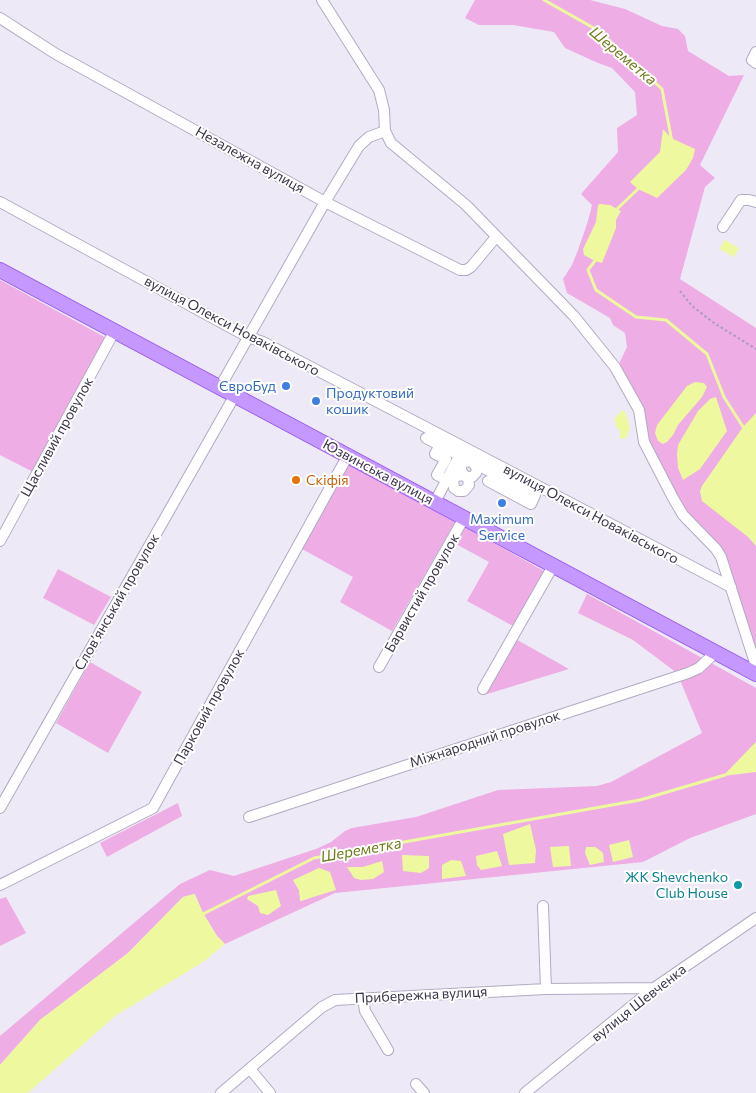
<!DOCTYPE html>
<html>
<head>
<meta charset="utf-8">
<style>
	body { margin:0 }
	canvas { display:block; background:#eee9f6 }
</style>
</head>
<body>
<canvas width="756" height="1093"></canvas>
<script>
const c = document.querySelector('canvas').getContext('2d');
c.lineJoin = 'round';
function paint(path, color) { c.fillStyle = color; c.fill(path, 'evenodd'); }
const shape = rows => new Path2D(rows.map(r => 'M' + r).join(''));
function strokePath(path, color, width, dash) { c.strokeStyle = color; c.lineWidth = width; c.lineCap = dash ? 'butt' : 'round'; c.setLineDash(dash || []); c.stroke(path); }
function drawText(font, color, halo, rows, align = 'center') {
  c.font = font + ' Commissioner,sans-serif'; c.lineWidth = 4; c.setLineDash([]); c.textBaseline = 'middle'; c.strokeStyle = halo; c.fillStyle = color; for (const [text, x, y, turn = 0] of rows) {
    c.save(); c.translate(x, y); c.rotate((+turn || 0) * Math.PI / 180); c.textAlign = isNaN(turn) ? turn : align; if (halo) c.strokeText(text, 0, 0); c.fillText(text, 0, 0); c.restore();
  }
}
paint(shape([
	[475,0,590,0,625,9,662,26,678,29,685,36,688,51,729,76,744,75,700,165,715,178,705,187,680,279,756,328,756,661,723,563,688,521,646,447,639,410,618,366,627,347,625,333,613,325,610,318,567,293,563,279,572,265,578,250,588,221,592,205,581,194,618,152,617,128,637,115,635,92,612,68,598,63,565,48,554,32,513,25,479,25,465,18],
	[0,280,110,340,37,474,0,455],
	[349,464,455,522,392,631,340,602,353,577,302,549],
	[465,527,544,571,513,626,467,601,489,562,456,544],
	[58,569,111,597,94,625,43,598],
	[587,594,756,688,756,814,690,838,643,862,335,893,225,944,217,936,203,913,195,894,183,897,128,953,40,1020,0,1065,0,1036,180,884,210,870,234,876,316,849,331,842,345,831,352,828,416,817,498,790,597,786,611,782,702,733,677,673,633,640,578,613],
	[595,847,603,853,590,865,587,857],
	[293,880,336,889,301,901,299,890],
	[512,637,569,669,484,695,483,689],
	[90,662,142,692,108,753,56,723],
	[178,803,182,816,107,857,100,843],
	[6,897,26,933,0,946,0,899]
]), '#eeade4');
paint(shape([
	[663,129,671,138,695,149,693,158,686,170,657,198,638,189,630,182,660,152],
	[600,204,610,205,621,211,616,220,616,228,602,263,595,261,584,255,583,249,596,222,598,205],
	[725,240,739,248,734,257,719,249],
	[695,382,704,383,707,387,702,397,678,425,673,435,667,442,663,444,658,441,655,433,657,425,687,386],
	[716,397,727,431,700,469,683,480,678,468,677,454,678,445,698,411,710,399],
	[622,410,624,411,626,414,630,428,626,438,622,439,620,438,620,431,615,425,616,422,614,419],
	[756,413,756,546,748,537,702,501,700,491,702,486,743,427],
	[756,742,756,772,723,776,750,748],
	[530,824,536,850,535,863,509,865,503,834],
	[629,840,633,857,613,862,609,845],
	[569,846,571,866,553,867,550,847],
	[586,847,595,847,603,853,604,862,590,865,585,853],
	[497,851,502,866,481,870,477,865,476,856],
	[402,855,429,856,429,868,421,873,403,871],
	[451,860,461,861,466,876,442,879,442,865],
	[382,861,384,872,373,879,361,880,354,878,347,867,363,867],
	[319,868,330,872,336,890,300,901,299,890,293,880],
	[276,890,281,906,268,915,260,913,258,906,247,899,248,896],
	[194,894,203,913,217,936,225,944,203,962,115,1016,28,1093,0,1093,0,1065,40,1020,128,953,183,897]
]), '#eef99f');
strokePath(shape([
	[544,0,599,31,662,89,672,142],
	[616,210,640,187],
	[597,258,588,270,596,290,636,317,666,320,707,354,724,397,745,430],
	[201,915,314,858,640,800,725,775]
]), '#eef99f', 3);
const minor = shape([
	[322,0,379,90,384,110,385,131,391,143,466,205,574,316,615,367,639,410,644,442,673,498,683,515,716,549,721,557,756,666],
	[0,18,56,54,325,202,460,270,466,270,471,267,496,237],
	[756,52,752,60,756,63],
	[0,202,248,337,263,342,731,587],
	[723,227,741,200,749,200,756,202],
	[220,387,325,202,359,146,369,137,385,131],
	[426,438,535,495,531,504,488,481],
	[440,445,435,454,446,459,437,475,447,480],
	[463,475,457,476,453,480,454,488,458,491,464,491,469,485,468,479,461,471,461,466,464,462,472,461,477,468,476,473,472,477,466,477],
	[435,502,459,456],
	[0,541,114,332],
	[379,667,464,518],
	[483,689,553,566],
	[0,808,235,395],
	[249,817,688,673,699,668,716,652],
	[0,885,153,808,347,457],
	[543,906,546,989],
	[363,998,365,1011,388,1050],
	[250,1069,270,1093],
	[416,1084,424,1093],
	[221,1093,322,1007,335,1000,546,989,654,988],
	[525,1093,654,988,756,918]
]);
const major = shape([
	[0,270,756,674]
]);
strokePath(minor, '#b2aac3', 12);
strokePath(major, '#985bf1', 16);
strokePath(shape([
	[680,291,692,306,714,323,756,349]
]), '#a999c6', 2, [2.5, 2.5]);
strokePath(minor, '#fff', 10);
strokePath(major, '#c498ff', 14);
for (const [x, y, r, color] of [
	[286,386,5,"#3f7fe0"],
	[316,401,5,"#3f7fe0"],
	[296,480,5,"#e8710a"],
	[502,503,5,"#3f7fe0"],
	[738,885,5,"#0f9aa8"]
]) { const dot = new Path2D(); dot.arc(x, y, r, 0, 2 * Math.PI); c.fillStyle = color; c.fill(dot); strokePath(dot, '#fff', 2); }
drawText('14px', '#3c364b', '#fff', [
	["Незалежна вулиця",250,160,29],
	["вулиця Олекси Новаківського",232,326,28],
	["Щасливий провулок",57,437,-61],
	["Юзвинська вулиця",378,472,28],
	["вулиця Олекси Новаківського",591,514,28],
	["Барвистий провулок",422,593,-60],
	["Словʼянський провулок",117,602,-60],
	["Парковий провулок",209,707,-61],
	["Міжнародний провулок",485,739,-18],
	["Прибережна вулиця",421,995,-3],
	["вулиця Шевченка",639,1003,-38]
]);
drawText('14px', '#366cbe', '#fff', [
	["ЄвроБуд",276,386],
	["Продуктовий",326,393,"left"],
	["кошик",326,409,"left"],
	["Maximum",502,519,"center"],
	["Service",502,535,"center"]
], 'right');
drawText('14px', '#c56008', '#fff', [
	["Скіфія",306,480]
], 'left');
drawText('14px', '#0d838f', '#fff', [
	["ЖК Shevchenko",728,877],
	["Club House",728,893]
], 'right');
drawText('italic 15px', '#707c1b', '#fff', [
	["Шереметка",623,56,40],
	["Шереметка",361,850,-10]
]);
</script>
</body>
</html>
